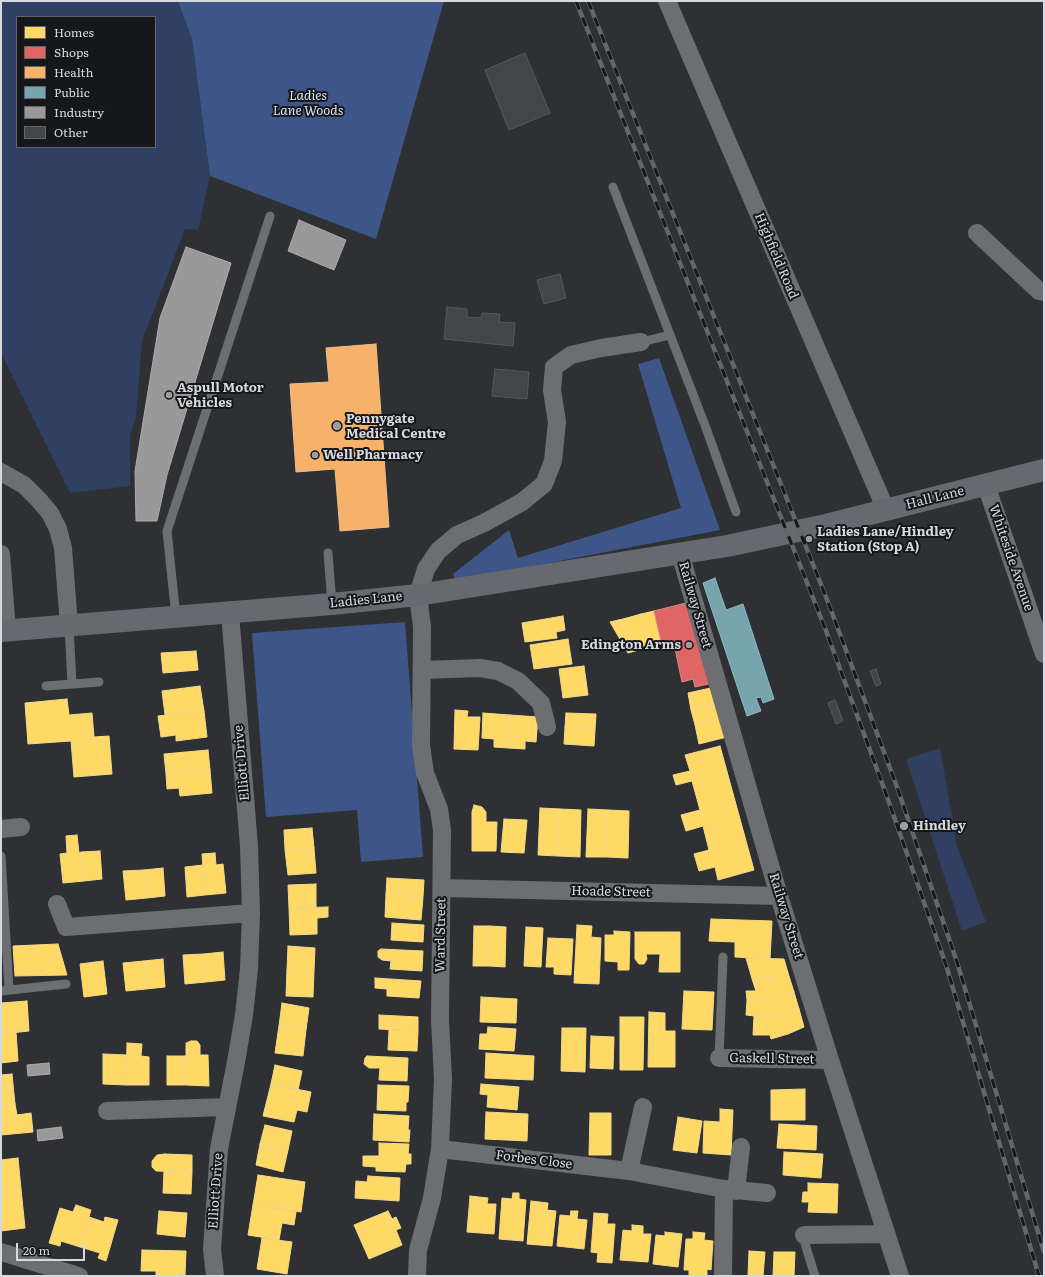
<!DOCTYPE html>
<html>
<head>
<meta charset="utf-8">
<style>
	body { margin:0 }
	#map { position:relative; width:1045px; height:1277px; overflow:hidden; background:#2e3033; font-family:Literata,serif }
	canvas { display:block }
	.frame { position:absolute; inset:0; border:2px solid #d7d9de; pointer-events:none }
	.legend { position:absolute; left:16px; top:16px; width:140px; height:132px; box-sizing:border-box; background:#15171a; border:1px solid #636568; margin:0; padding:5px 7px; list-style:none; font-size:12px; color:#d7d9de }
	.legend li { display:flex; align-items:center; gap:8px; height:20px }
	.legend b { width:20px; border:1px solid #636568 }
	.scale { position:absolute; left:16px; top:1243px; width:69px; height:18px; box-sizing:border-box; border:2px solid #d7d9de; border-top:0; padding-left:5px; font-size:12px; line-height:14px; white-space:nowrap; color:#d7d9de; -webkit-text-stroke:3px #15171a; paint-order:stroke }
</style>
</head>
<body>
<div id="map">
<canvas width="1045" height="1277"></canvas>
<div class="frame"></div>
<ul class="legend">
<li><b style="height:11px;background:#ffd966"></b>Homes</li>
<li><b style="height:11px;background:#e06666"></b>Shops</li>
<li><b style="height:11px;background:#f6b26b"></b>Health</li>
<li><b style="height:11px;background:#76a5af"></b>Public</li>
<li><b style="height:11px;background:#999"></b>Industry</li>
<li><b style="height:11px;background:#434548"></b>Other</li>
</ul>
<div class="scale">20 m</div>
</div>
<script>
const c = document.querySelector('canvas').getContext('2d');
c.lineJoin = 'round';
function paint(path, color) { c.fillStyle = color; c.fill(path, 'evenodd'); }
const shape = rows => new Path2D(rows.map(r => 'M' + r).join(''));
function strokePath(path, color, width, dash) { c.strokeStyle = color; c.lineWidth = width; c.lineCap = dash ? 'butt' : 'round'; c.setLineDash(dash || []); c.stroke(path); }
function drawText(font, color, halo, rows, align = 'center') {
  c.font = font + ' Literata,serif'; c.lineWidth = 4; c.setLineDash([]); c.textBaseline = 'middle'; c.strokeStyle = halo; c.fillStyle = color; for (const [text, x, y, turn = 0] of rows) {
    c.save(); c.translate(x, y); c.rotate((+turn || 0) * Math.PI / 180); c.textAlign = isNaN(turn) ? turn : align; if (halo) c.strokeText(text, 0, 0); c.fillText(text, 0, 0); c.restore();
  }
}
paint(shape([
	[1,1,178,1,192,39,210,176,198,230,185,229,142,341,136,417,130,435,130,486,70,493,1,353],
	[17,17,155,17,155,147,17,147],
	[940,748,957,846,986,922,962,931,906,759]
]), '#304062');
paint(shape([
	[178,1,444,1,376,239,210,176,192,39],
	[659,358,720,530,456,581,453,574,509,530,518,558,681,508,638,364],
	[405,622,423,857,361,862,357,810,266,817,252,633]
]), '#3d5687');
const homes = shape([
	[654,611,662,646,649,648,641,614,654,611],
	[641,614,649,648,635,651,627,618,641,614],
	[563,616,565,630,556,632,557,638,525,642,522,623,563,616],
	[627,618,635,651,628,653,610,622,627,618],
	[568,639,572,664,534,669,530,645,568,639],
	[196,651,198,670,163,673,161,653,196,651],
	[584,666,588,695,563,698,559,669,584,666],
	[200,686,204,711,165,715,162,691,200,686],
	[715,687,719,703,691,710,688,693,715,687],
	[67,699,69,715,92,713,94,737,109,736,112,774,74,777,71,741,28,744,25,703,67,699],
	[719,703,723,718,695,725,691,710,719,703],
	[455,710,468,711,467,717,480,717,478,750,454,749,455,710],
	[204,711,207,737,176,741,176,735,161,737,158,716,204,711],
	[483,713,510,715,508,748,494,747,494,739,482,738,483,713],
	[566,713,596,714,595,730,565,727,566,713],
	[510,715,538,717,536,742,525,741,525,749,508,748,510,715],
	[723,718,727,737,699,744,695,725,723,718],
	[565,727,595,730,594,746,564,744,565,727],
	[720,746,754,870,718,880,715,867,699,871,694,854,709,850,703,826,686,831,681,815,700,810,692,781,676,785,673,775,690,771,685,755,720,746],
	[208,750,210,770,166,774,164,754,208,750],
	[210,770,212,793,180,796,179,788,167,789,166,774,210,770],
	[474,805,482,807,486,812,486,822,497,822,496,851,472,851,472,812,474,805],
	[540,808,560,809,558,856,538,855,540,808],
	[560,809,581,810,580,857,558,856,560,809],
	[588,809,608,810,606,857,586,857,588,809],
	[608,810,629,811,628,858,606,857,608,810],
	[504,819,527,820,524,853,501,852,504,819],
	[312,828,314,848,285,850,284,830,312,828],
	[77,835,79,853,81,852,84,881,63,883,60,854,67,853,66,836,77,835],
	[314,848,316,873,288,875,285,850,314,848],
	[100,851,102,879,84,881,81,852,100,851],
	[215,853,216,865,223,864,226,893,205,895,202,854,215,853],
	[203,865,205,895,187,897,185,867,203,865],
	[163,868,165,896,147,898,144,870,163,868],
	[144,870,147,898,126,900,123,871,144,870],
	[387,878,424,880,423,897,386,894,387,878],
	[316,884,316,908,289,908,288,885,316,884],
	[386,894,423,897,421,920,385,917,386,894],
	[328,907,328,917,317,918,317,934,290,935,289,908,328,907],
	[711,919,772,921,770,959,735,957,735,942,709,941,711,919],
	[392,923,424,925,423,942,391,940,392,923],
	[577,925,592,926,591,937,601,938,599,984,574,983,577,925],
	[474,926,490,926,489,966,473,966,474,926],
	[490,926,506,927,505,967,489,966,490,926],
	[526,927,543,928,541,967,524,966,526,927],
	[614,931,630,932,629,970,618,970,618,962,605,961,605,935,614,935,614,931],
	[635,932,680,932,680,972,659,972,660,954,646,954,647,959,644,964,639,964,635,959,635,932],
	[548,938,573,939,571,975,554,974,554,967,546,967,548,938],
	[58,944,67,975,15,976,13,946,58,944],
	[288,946,315,948,314,971,287,970,288,946],
	[381,949,423,951,422,971,390,969,391,961,382,960,378,957,378,951,381,949],
	[223,952,225,980,206,982,204,954,223,952],
	[204,954,206,982,185,984,183,955,204,954],
	[746,958,784,959,788,973,753,982,746,958],
	[163,959,165,987,146,989,144,961,163,959],
	[103,961,107,994,84,997,80,964,103,961],
	[144,961,146,989,126,991,123,963,144,961],
	[287,970,314,971,313,997,286,996,287,970],
	[788,973,794,992,759,1002,747,1000,746,991,756,991,753,982,788,973],
	[375,978,421,981,419,998,387,996,387,989,375,988,375,978],
	[684,991,714,992,712,1030,682,1029,684,991],
	[794,992,799,1009,781,1015,763,1017,746,1015,747,1000,759,1002,794,992],
	[481,997,517,999,516,1023,480,1022,481,997],
	[27,1001,29,1031,1,1034,1,1003,27,1001],
	[282,1003,309,1008,306,1030,279,1026,282,1003],
	[799,1009,804,1027,788,1034,771,1039,770,1035,753,1035,754,1016,763,1017,781,1015,799,1009],
	[649,1012,665,1013,665,1031,675,1031,675,1067,648,1067,649,1012],
	[379,1015,418,1017,418,1031,379,1029,379,1015],
	[620,1017,644,1017,643,1070,620,1070,620,1017],
	[279,1026,306,1030,303,1056,275,1053,279,1026],
	[488,1027,516,1029,514,1051,479,1049,480,1034,487,1034,488,1027],
	[562,1028,586,1028,585,1072,561,1071,562,1028],
	[389,1030,418,1031,417,1051,388,1050,389,1030],
	[16,1032,18,1061,1,1063,1,1034,16,1032],
	[591,1036,614,1037,613,1069,590,1068,591,1036],
	[191,1041,197,1041,200,1045,200,1055,208,1055,209,1086,186,1085,186,1043,191,1041],
	[127,1043,142,1044,141,1056,149,1057,149,1085,126,1085,127,1043],
	[486,1053,534,1056,533,1080,485,1078,486,1053],
	[103,1054,127,1055,126,1085,103,1084,103,1054],
	[167,1056,186,1056,186,1085,167,1085,167,1056],
	[367,1056,408,1058,407,1081,379,1080,380,1068,369,1068,364,1064,365,1058,367,1056],
	[275,1065,302,1071,298,1090,271,1084,275,1065],
	[12,1074,15,1104,1,1105,1,1075,12,1074],
	[271,1084,311,1092,307,1112,297,1110,294,1122,263,1116,271,1084],
	[481,1084,519,1087,517,1110,487,1107,488,1095,480,1094,481,1084],
	[378,1085,409,1086,408,1102,406,1102,406,1111,377,1110,378,1085],
	[805,1089,805,1120,771,1120,771,1090,805,1089],
	[15,1104,17,1115,31,1113,33,1132,1,1135,1,1105,15,1104],
	[720,1109,733,1110,731,1155,703,1153,704,1121,720,1122,720,1109],
	[486,1112,528,1114,527,1141,485,1139,486,1112],
	[590,1113,611,1113,611,1155,589,1155,590,1113],
	[374,1114,409,1116,408,1130,410,1130,409,1142,373,1140,374,1114],
	[678,1117,702,1121,697,1153,673,1150,678,1117],
	[779,1124,817,1126,816,1150,777,1148,779,1124],
	[265,1125,292,1131,288,1150,260,1144,265,1125],
	[379,1143,409,1144,408,1154,411,1154,411,1164,406,1164,405,1172,376,1171,376,1167,363,1166,363,1156,379,1156,379,1143],
	[260,1144,288,1150,283,1172,256,1165,260,1144],
	[784,1152,823,1154,821,1178,783,1175,784,1152],
	[165,1154,192,1155,192,1172,156,1171,152,1167,152,1161,157,1155,165,1154],
	[18,1158,21,1189,1,1192,1,1160,18,1158],
	[164,1171,192,1172,191,1194,163,1193,164,1171],
	[258,1175,305,1182,301,1212,253,1205,258,1175],
	[368,1176,400,1178,399,1201,355,1198,356,1181,367,1182,368,1176],
	[808,1183,838,1184,837,1213,808,1212,809,1202,802,1202,803,1192,808,1192,808,1183],
	[21,1189,25,1228,1,1231,1,1192,21,1189],
	[513,1193,519,1193,519,1199,526,1200,523,1241,499,1239,502,1198,512,1199,513,1193],
	[470,1196,488,1198,487,1204,496,1204,494,1234,467,1232,470,1196],
	[531,1201,548,1203,547,1210,556,1211,552,1246,527,1244,531,1201],
	[76,1205,91,1210,80,1247,61,1241,60,1246,49,1243,60,1208,73,1212,76,1205],
	[253,1205,296,1212,294,1225,282,1223,279,1240,248,1235,253,1205],
	[159,1211,187,1213,185,1237,157,1234,159,1211],
	[388,1211,392,1219,396,1217,401,1228,396,1230,402,1245,369,1259,354,1225,388,1211],
	[571,1211,578,1211,577,1219,587,1220,584,1249,557,1246,560,1215,570,1216,571,1211],
	[594,1213,608,1214,607,1224,615,1224,612,1263,597,1262,598,1253,591,1252,594,1213],
	[89,1217,104,1222,105,1217,118,1220,106,1261,98,1258,100,1253,80,1247,89,1217],
	[632,1225,643,1226,643,1234,651,1234,648,1262,620,1260,623,1230,632,1231,632,1225],
	[665,1232,682,1234,678,1267,653,1264,656,1235,665,1236,665,1232],
	[693,1232,705,1233,704,1240,713,1241,711,1270,707,1269,707,1276,689,1276,689,1270,684,1270,686,1239,693,1239,693,1232],
	[262,1238,292,1242,287,1274,257,1269,262,1238],
	[142,1250,186,1251,185,1275,180,1274,180,1276,156,1276,156,1271,141,1271,142,1250],
	[749,1251,765,1252,763,1276,748,1276,749,1251],
	[774,1252,795,1252,794,1276,773,1276,774,1252]
]);
paint(homes, '#ffd966');
strokePath(homes, '#f3d98a', 1);
const shops = shape([
	[694,601,713,683,695,687,693,679,682,682,674,644,662,646,654,611,694,601]
]);
paint(shops, '#e06666');
strokePath(shops, '#dd888a', 1);
const health = shape([
	[376,344,389,527,340,531,335,469,296,472,290,384,329,382,326,348,376,344]
]);
paint(health, '#f6b26b');
strokePath(health, '#edbe8e', 1);
const public = shape([
	[715,578,726,610,743,604,774,699,763,703,761,697,756,698,761,711,747,716,703,583,715,578]
]);
paint(public, '#76a5af');
strokePath(public, '#93b5bd', 1);
const industry = shape([
	[299,220,346,240,334,270,288,251,299,220],
	[186,247,231,263,167,475,157,521,136,521,135,471,160,318,186,247],
	[49,1063,50,1074,28,1076,27,1065,49,1063],
	[61,1127,63,1138,38,1141,37,1130,61,1127]
]);
paint(industry, '#999');
strokePath(industry, '#acacae', 1);
const building = shape([
	[525,53,550,113,509,130,485,70,525,53],
	[560,274,566,298,544,304,537,280,560,274],
	[447,307,467,309,467,317,481,318,482,313,500,314,499,322,515,323,513,346,444,339,447,307],
	[495,369,529,372,527,399,492,396,495,369],
	[876,669,881,684,876,686,870,671,876,669],
	[835,700,843,721,836,724,828,703,835,700]
]);
paint(building, '#434548');
strokePath(building, '#56585c', 1);
strokePath(shape([
	[613,187,706,428,736,512],
	[641,342,670,335],
	[328,553,332,604],
	[176,617,167,531,270,216],
	[69,625,72,684],
	[46,686,99,682],
	[1,856,9,990],
	[1,991,66,984],
	[719,1058,723,957],
	[804,1235,806,1247,815,1276]
]), '#6c6e71', 9);
strokePath(shape([
	[667,1,886,510],
	[977,233,1039,291,1044,292],
	[1,472,24,485,38,499,50,513,58,529,63,548,69,625],
	[986,485,1044,654],
	[680,553,779,896,830,1060,900,1276],
	[1,554,7,631],
	[422,670,480,668,498,671,518,681,541,703,547,727],
	[1,829,21,827],
	[442,888,779,896],
	[57,904,66,927,251,913],
	[719,1058,830,1060],
	[107,1111,227,1107],
	[440,1149,629,1171,724,1189,767,1193],
	[629,1171,643,1107],
	[736,1191,741,1147],
	[804,1235,886,1234],
	[1,1252,79,1276],
	[215,1276,212,1249,219,1149,236,1062,244,1015,249,969,251,913,249,846,230,613],
	[417,1276,418,1250,432,1198,440,1149,443,1079,440,1020,442,830,439,809,425,773,421,745,422,627,418,595,426,569,438,551,457,535,484,523,522,502,544,484,553,461,557,422,552,390,554,367,571,355,601,348,641,342],
	[723,1276,724,1189]
]), '#6c6e71', 18);
strokePath(shape([
	[1,631,332,604,418,595,727,546,826,525,1044,470]
]), '#666a6f', 22);
const rail = shape([
	[576,1,825,628,885,791,946,965,1039,1276],
	[588,1,828,602,897,787,957,962,1044,1252]
]);
strokePath(rail, '#646669', 4.5);
strokePath(rail, '#15171a', 3, [9]);
for (const [x, y, r, color] of [
	[169,395,4,"#9c9ea2"],
	[337,426,5,"#9c9ea2"],
	[315,455,4,"#9c9ea2"],
	[809,539,4,"#9c9ea2"],
	[689,645,4,"#9c9ea2"],
	[904,826,5,"#9c9ea2"]
]) { const dot = new Path2D(); dot.arc(x, y, r, 0, 2 * Math.PI); c.fillStyle = color; c.fill(dot); strokePath(dot, '#15171a', 1.5); }
drawText('italic 13px', '#d8e2f3', '#15171a', [
	["Ladies",308,96],
	["Lane Woods",308,111]
]);
drawText('13px', '#d7d9de', '#15171a', [
	["Highfield Road",776,256,67],
	["Hall Lane",935,498,-14],
	["Whiteside Avenue",1011,558,71],
	["Ladies Lane",366,600,-6],
	["Railway Street",695,605,74],
	["Elliott Drive",242,763,-95],
	["Hoade Street",611,892,1],
	["Railway Street",786,916,73],
	["Ward Street",441,935,-89],
	["Gaskell Street",772,1059,1],
	["Forbes Close",534,1160,7],
	["Elliott Drive",216,1191,-86]
]);
drawText('bold 13px', '#d7d9de', '#15171a', [
	["Aspull Motor",177,388],
	["Vehicles",177,403],
	["Pennygate",346,419],
	["Medical Centre",346,434],
	["Well Pharmacy",323,455],
	["Ladies Lane/Hindley",817,532],
	["Station (Stop A)",817,547],
	["Edington Arms",681,645,"right"],
	["Hindley",913,826]
], 'left');
</script>
</body>
</html>
